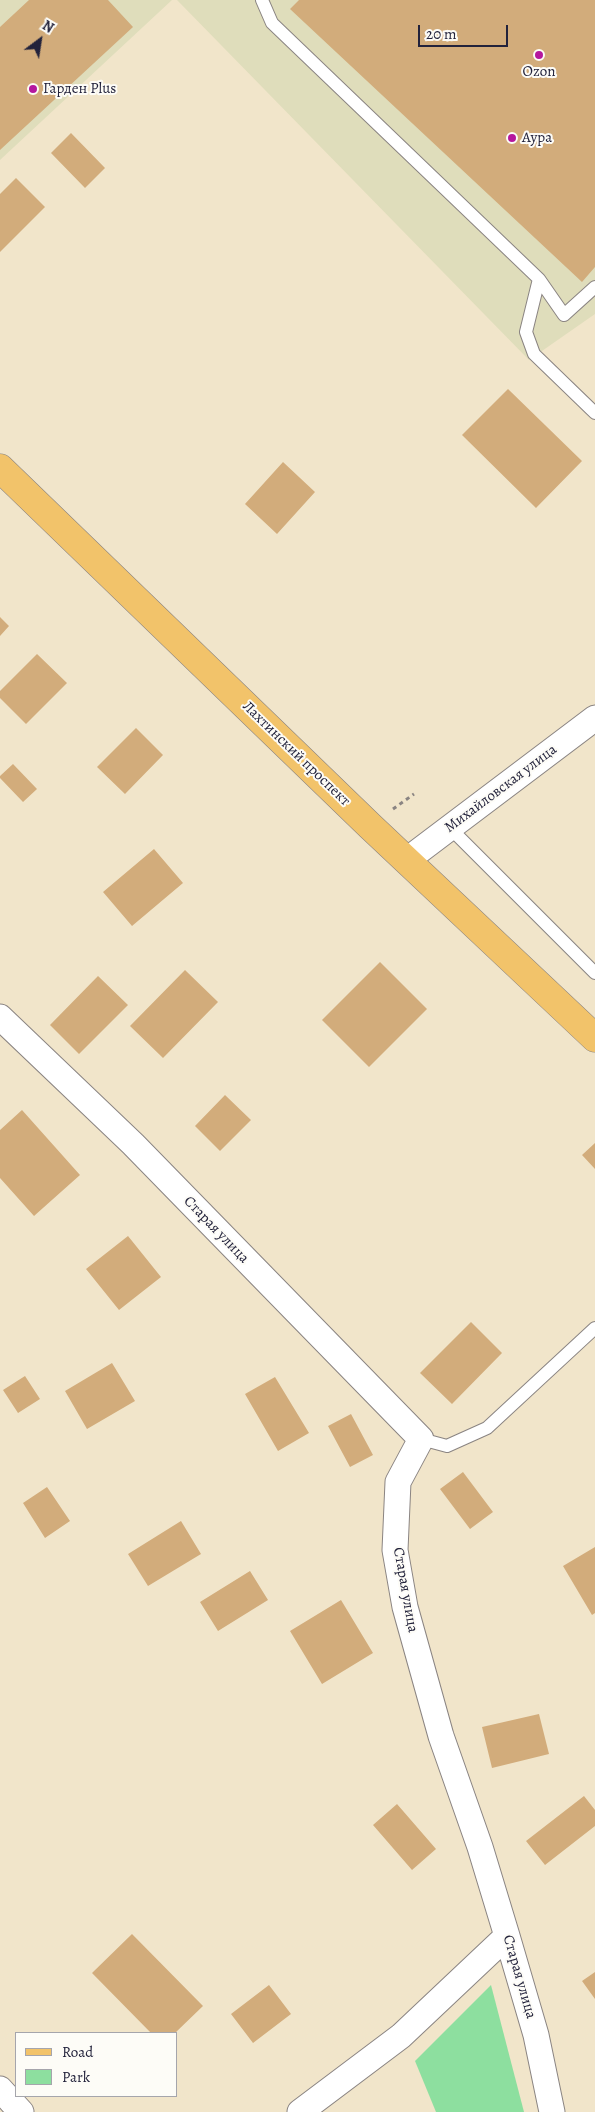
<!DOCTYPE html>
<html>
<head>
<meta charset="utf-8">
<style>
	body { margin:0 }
	#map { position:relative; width:595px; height:2112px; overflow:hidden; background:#f1e5ca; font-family:Alegreya,serif }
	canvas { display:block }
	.legend { position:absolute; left:15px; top:2032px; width:162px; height:65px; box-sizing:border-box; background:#fdfcf7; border:1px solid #a5a5ac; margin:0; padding:6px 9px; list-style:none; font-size:15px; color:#22223b }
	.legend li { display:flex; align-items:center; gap:10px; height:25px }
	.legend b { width:25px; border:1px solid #a5a5ac }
	.north { position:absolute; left:15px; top:15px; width:50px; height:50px; -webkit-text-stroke:4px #fdfcf7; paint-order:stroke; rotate:31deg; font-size:14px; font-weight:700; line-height:20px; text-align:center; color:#22223b }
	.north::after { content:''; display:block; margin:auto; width:18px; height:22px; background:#22223b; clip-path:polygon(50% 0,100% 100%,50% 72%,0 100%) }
	.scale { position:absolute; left:418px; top:25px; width:90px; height:22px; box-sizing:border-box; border:2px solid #22223b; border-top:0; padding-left:6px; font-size:15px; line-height:18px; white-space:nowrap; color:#22223b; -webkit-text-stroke:4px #fdfcf7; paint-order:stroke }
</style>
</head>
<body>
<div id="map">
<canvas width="595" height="2112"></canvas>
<ul class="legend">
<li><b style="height:6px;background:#f2c36a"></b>Road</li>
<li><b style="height:14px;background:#8ddf9f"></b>Park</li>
</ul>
<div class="north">N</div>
<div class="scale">20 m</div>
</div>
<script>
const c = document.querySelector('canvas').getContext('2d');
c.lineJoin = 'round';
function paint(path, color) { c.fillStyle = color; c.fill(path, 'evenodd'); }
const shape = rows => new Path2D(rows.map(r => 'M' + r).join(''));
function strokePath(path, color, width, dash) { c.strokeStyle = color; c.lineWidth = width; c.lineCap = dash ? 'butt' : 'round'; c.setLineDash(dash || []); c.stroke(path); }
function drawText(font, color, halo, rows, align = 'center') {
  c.font = font + ' Alegreya,serif'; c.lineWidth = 4; c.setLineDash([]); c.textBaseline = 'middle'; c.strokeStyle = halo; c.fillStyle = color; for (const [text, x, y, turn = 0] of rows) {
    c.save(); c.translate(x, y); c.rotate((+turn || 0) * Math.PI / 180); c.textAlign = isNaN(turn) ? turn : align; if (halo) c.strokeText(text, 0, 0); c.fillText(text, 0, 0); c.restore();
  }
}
paint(shape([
	[0,0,172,0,0,160],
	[177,0,595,0,595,314,529,360]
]), '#dfddbb');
paint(shape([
	[491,1985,524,2112,436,2112,415,2061]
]), '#8ddf9f');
paint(shape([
	[29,0,108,0,133,27,0,150,0,27],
	[299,0,595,0,595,267,582,282,290,9],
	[71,133,105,168,85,188,51,153],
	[16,178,45,207,0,252,0,194],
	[508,389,582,461,536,508,462,435],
	[283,462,315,492,277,534,245,504],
	[0,617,9,626,0,636],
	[37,654,67,683,26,724,0,698,0,691],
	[136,728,163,755,125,794,97,767],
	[13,764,37,789,23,802,0,778,0,776],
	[154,849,183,883,132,926,103,892],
	[380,962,427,1009,369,1067,322,1020],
	[185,970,218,1002,163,1058,130,1026],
	[98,976,128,1005,79,1054,50,1025],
	[225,1095,251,1120,220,1151,195,1126],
	[22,1110,80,1175,34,1216,0,1178,0,1130],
	[595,1143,595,1169,582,1155],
	[128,1236,161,1277,119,1310,86,1269],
	[471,1322,502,1353,452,1404,420,1373],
	[112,1363,135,1401,87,1429,65,1391],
	[25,1376,40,1399,18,1413,3,1390],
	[275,1377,309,1433,278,1451,245,1394],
	[351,1414,373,1455,350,1467,328,1426],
	[463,1472,493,1512,470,1529,440,1489],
	[47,1487,70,1521,45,1538,23,1503],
	[181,1521,201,1554,148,1586,128,1554],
	[595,1547,595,1613,592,1615,563,1566],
	[250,1571,268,1600,218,1631,200,1602],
	[341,1600,373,1653,322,1684,290,1631],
	[539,1714,549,1754,492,1768,482,1727],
	[584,1796,595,1810,595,1826,545,1865,526,1841],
	[397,1804,436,1849,412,1870,373,1825],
	[132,1934,203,2006,175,2033,151,2033,92,1973],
	[595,1972,595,1999,582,1981],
	[269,1985,291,2014,253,2043,231,2014]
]), '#d2ac7b');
const lane = shape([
	[262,0,272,23,539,279,564,315,595,287],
	[539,279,526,332,534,354,595,413],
	[450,828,595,973],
	[421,1439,447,1446,487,1428,595,1328]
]);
const street = shape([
	[407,860,595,718],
	[0,1017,133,1144,421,1439,398,1482,395,1550,405,1607,441,1736,480,1847,507,1936,536,2035,552,2112],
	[0,2089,21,2112],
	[300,2112,401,2036,507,1936]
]);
const primary = shape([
	[0,468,370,826,595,1038]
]);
strokePath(lane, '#8a8482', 14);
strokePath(street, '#8a8482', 27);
strokePath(primary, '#8a8482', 29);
strokePath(shape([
	[393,809,414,794]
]), '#8a8482', 3, [4, 4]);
strokePath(lane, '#fff', 12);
strokePath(street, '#fff', 25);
strokePath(primary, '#f2c36a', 28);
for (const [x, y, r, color] of [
	[539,55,5,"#b5179e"],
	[33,89,5,"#b5179e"],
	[512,138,5,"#b5179e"]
]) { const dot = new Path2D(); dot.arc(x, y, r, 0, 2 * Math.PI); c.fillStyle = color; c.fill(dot); strokePath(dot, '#fdfcf7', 2); }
drawText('15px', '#22223b', '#fdfcf7', [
	["Ozon",539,72,"center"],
	["Гарден Plus",43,89],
	["Аура",522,138]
], 'left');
drawText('15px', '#22223b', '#fdfcf7', [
	["Лахтинский проспект",296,754,44],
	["Михайловская улица",501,789,-37],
	["Старая улица",216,1230,46],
	["Старая улица",405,1590,80],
	["Старая улица",519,1977,74]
]);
</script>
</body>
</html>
